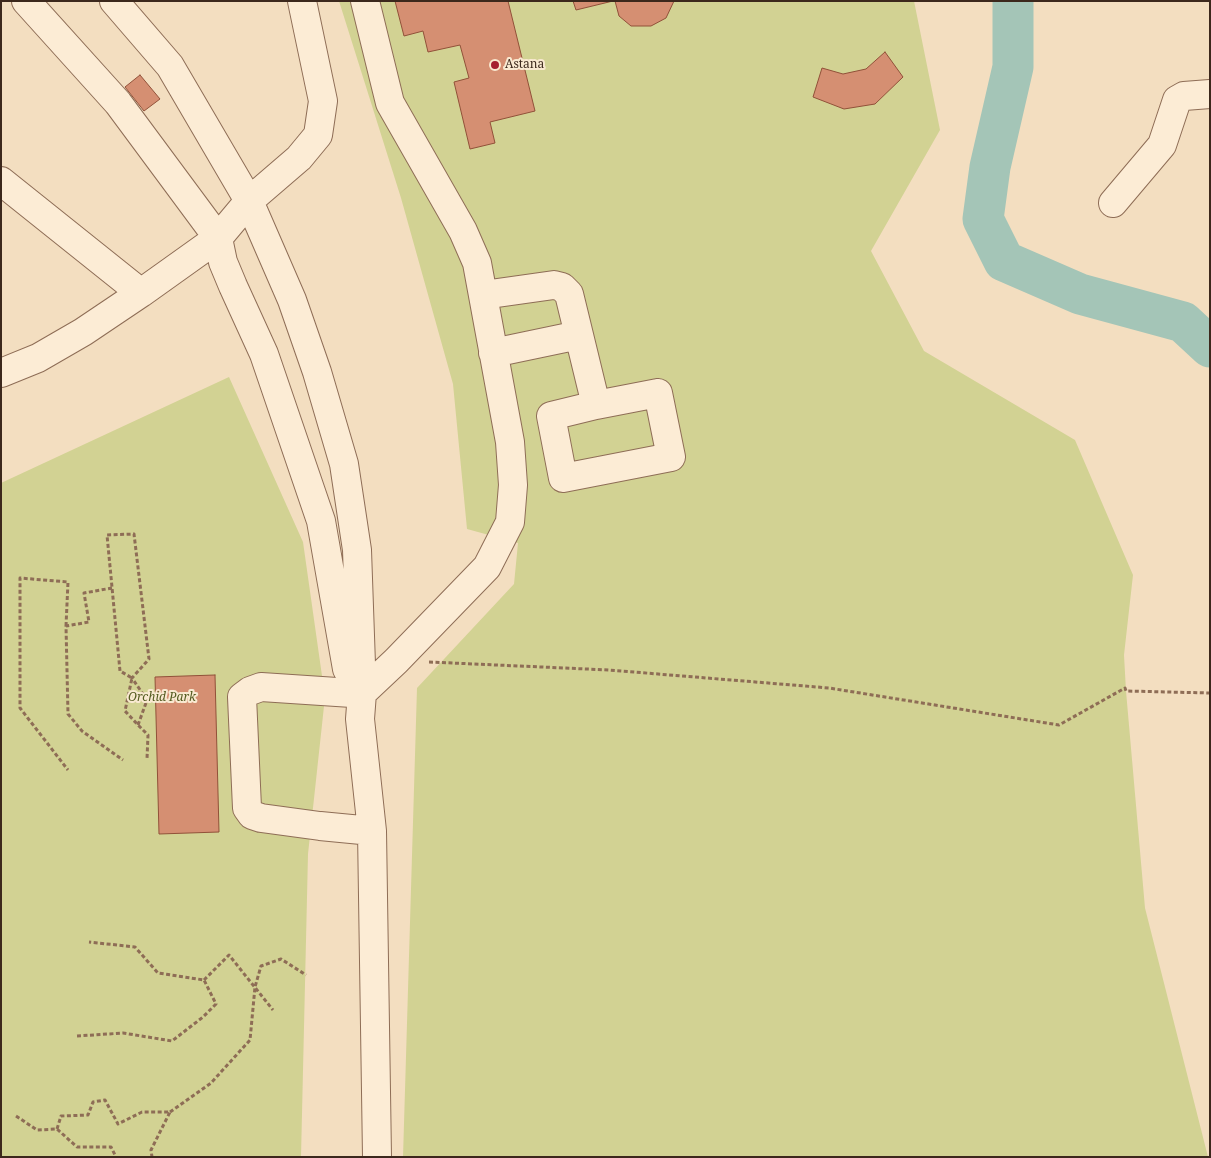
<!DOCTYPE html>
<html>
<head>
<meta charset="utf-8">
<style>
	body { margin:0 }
	#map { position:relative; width:1211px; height:1158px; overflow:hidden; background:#f3dec0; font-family:"Noto Serif",serif }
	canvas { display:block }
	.frame { position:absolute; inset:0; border:2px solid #3c281c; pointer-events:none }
</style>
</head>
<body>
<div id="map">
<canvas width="1211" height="1158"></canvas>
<div class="frame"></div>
</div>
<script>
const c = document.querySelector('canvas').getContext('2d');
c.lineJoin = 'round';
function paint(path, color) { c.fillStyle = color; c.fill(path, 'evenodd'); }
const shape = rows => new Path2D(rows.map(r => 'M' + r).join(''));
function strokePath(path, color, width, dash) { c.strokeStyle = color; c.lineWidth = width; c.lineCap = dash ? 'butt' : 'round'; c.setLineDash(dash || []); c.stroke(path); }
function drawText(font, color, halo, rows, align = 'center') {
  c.font = font + ' "Noto Serif",serif'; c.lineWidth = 4; c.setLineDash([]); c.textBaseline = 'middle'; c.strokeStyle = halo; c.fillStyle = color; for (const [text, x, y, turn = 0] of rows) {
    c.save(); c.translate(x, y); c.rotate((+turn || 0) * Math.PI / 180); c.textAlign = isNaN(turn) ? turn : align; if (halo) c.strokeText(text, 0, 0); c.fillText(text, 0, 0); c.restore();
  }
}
paint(shape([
	[339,1,914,1,940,130,871,251,924,351,1075,440,1133,575,1124,655,1126,691,1145,908,1208,1157,403,1157,417,688,514,584,518,543,467,529,453,384,401,198],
	[229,377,303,542,325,697,308,854,301,1157,1,1157,1,483]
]), '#d2d293');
strokePath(shape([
	[1013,1,1013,67,990,167,983,219,1004,261,1080,294,1183,322,1210,347]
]), '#a4c5b7', 41);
const building = shape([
	[395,1,508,1,535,111,490,122,495,143,470,149,454,82,469,78,460,45,428,52,423,31,404,36,395,1],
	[573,1,613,1,576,10,573,1],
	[615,1,674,1,666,18,651,26,631,26,619,16,615,1],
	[885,52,903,77,875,104,844,109,813,97,822,68,843,74,866,69,885,52],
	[140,75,160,99,144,111,125,87,140,75],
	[215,675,219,832,159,834,155,677,215,675]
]);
paint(building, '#d58f72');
strokePath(building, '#915139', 1);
const minor = shape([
	[26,1,118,103,218,238,223,262,233,286,264,354,321,521,347,669],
	[114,1,170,66,249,201,292,300,317,372,344,464,357,550,362,693,360,719,372,831,377,1157],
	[365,1,390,103,463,231,477,263,510,442,513,485,510,522,487,567,396,661,362,693,352,693,261,687,250,691,242,697,247,808,252,815,261,818,320,826,372,831],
	[1,181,141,293],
	[1113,203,1162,145,1177,100,1184,96,1210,94],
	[483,295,554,285,562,287,569,294,579,335,493,353],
	[579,335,596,405],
	[1,373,38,358,83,332,141,293,218,238,249,201,299,158,318,135,323,101,302,1],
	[658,393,671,457,563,478,551,416,596,405,658,393]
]);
strokePath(minor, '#8e6d56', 30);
strokePath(shape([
	[112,588,84,593,89,622,66,626,68,714,82,731,123,760],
	[66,626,68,582,20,578,20,708,68,770],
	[429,662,609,670,829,688,1059,725,1125,688,1126,691,1210,693],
	[138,725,147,700,132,678,149,659,134,534,107,535,120,671,132,678,125,711,138,725,148,735,147,759],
	[204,980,229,955,273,1010],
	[77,1036,123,1033,172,1041,203,1017,216,1004,204,980,158,973,135,947,89,942],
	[170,1112,211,1083,250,1040,255,987,261,966,281,959,306,975],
	[16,1116,37,1130,57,1129,77,1147,111,1147,116,1157],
	[57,1129,61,1116,88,1115,93,1102,105,1100,118,1124,142,1112,170,1112,151,1150,152,1157]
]), '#8e6d56', 3, [4, 2.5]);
strokePath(minor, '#fcecd5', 28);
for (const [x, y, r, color] of [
	[495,65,5,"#a51f30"]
]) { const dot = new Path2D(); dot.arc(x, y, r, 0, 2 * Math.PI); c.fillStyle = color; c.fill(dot); strokePath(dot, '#f9e9d1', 2); }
drawText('12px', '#3c281c', '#f9e9d1', [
	["Astana",505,65]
], 'left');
drawText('italic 12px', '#545b20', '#f9e9d1', [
	["Orchid Park",162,698]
]);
</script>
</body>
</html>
